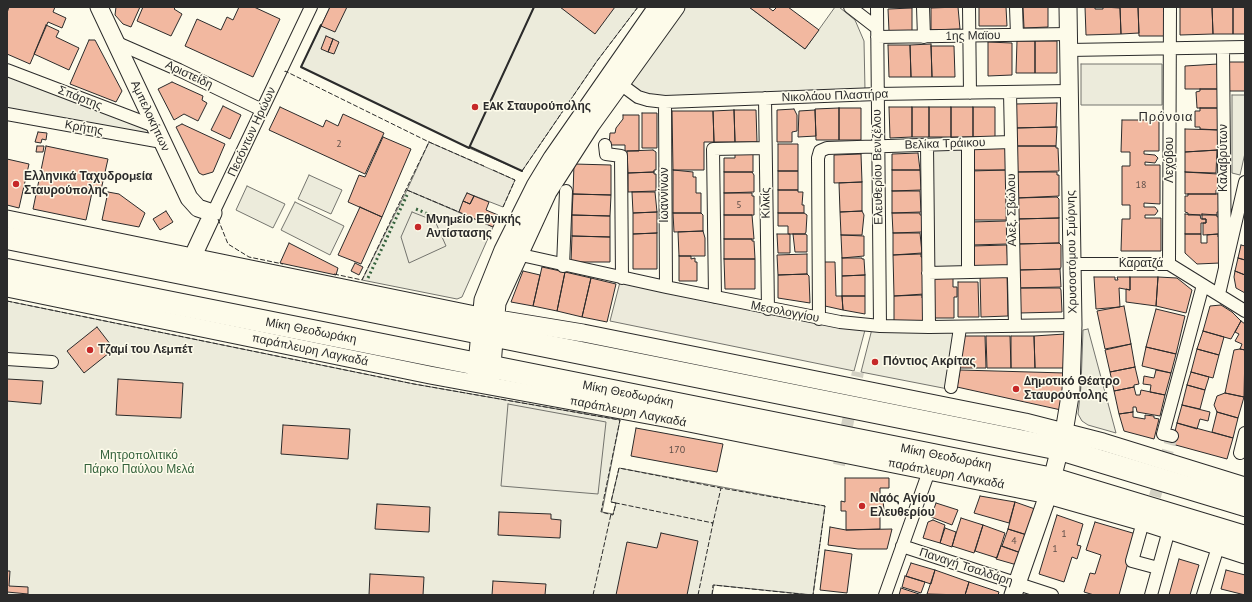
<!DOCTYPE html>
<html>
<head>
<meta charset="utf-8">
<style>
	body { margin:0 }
	#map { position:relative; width:1252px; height:602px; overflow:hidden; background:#fdfbea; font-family:"PT Sans",sans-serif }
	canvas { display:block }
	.frame { position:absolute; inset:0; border:8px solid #2b2b2b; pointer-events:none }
</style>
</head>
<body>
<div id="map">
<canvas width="1252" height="602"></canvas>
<div class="frame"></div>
</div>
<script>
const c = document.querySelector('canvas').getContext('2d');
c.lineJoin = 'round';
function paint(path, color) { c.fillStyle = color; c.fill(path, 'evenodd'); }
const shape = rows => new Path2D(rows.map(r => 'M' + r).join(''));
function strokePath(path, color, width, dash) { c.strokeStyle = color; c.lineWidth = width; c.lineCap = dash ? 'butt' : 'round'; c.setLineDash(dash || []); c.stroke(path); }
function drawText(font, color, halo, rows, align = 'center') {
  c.font = font + ' "PT Sans",sans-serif'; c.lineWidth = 3; c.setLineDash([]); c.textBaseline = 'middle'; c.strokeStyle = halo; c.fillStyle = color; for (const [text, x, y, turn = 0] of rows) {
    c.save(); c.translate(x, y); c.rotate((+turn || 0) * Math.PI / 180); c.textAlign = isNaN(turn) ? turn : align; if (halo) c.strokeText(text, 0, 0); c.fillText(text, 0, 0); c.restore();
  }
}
const green = shape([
	[330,7,638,7,597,61,522,171,469,148,301,67,330,7],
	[685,7,749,7,805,49,835,7,839,7,855,20,864,41,865,90,663,96,640,93,626,84,685,7],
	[1081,64,1162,64,1162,105,1081,105,1081,64],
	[7,70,154,126,162,142,7,114,7,70],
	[1232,95,1245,95,1245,153,1240,175,1232,173,1232,95],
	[930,148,963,148,965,270,932,270,930,148],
	[309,175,342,190,331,214,298,199,309,175],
	[247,186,285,204,273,228,236,210,247,186],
	[407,190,493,227,462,297,457,299,362,280,407,190],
	[295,202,344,226,330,255,281,230,295,202],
	[7,301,414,384,620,420,602,512,613,514,616,503,611,502,619,468,825,506,813,595,714,585,712,595,7,595,7,301],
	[872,329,958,330,948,389,861,372,872,329],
	[1088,329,1116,433,1088,425,1082,421,1078,414,1081,386,1083,330,1088,329]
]);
paint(green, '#ecebdb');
strokePath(green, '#74746e', 1);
const parking = shape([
	[429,142,515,180,503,207,467,193,459,212,407,190,429,142],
	[412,212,435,221,446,246,409,263,401,237,412,212],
	[620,282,865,330,854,371,610,321,620,282],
	[508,404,606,422,598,494,501,486,508,404]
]);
paint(parking, '#eceadb');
strokePath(parking, '#74746e', 1);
const building = shape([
	[9,7,55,7,53,12,66,18,62,28,48,22,30,64,7,54,7,13,9,7],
	[116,7,140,7,131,27,123,24,115,15,116,7],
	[143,7,176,7,174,9,182,14,171,36,137,21,143,7],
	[239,7,254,7,280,19,253,77,185,46,197,19,221,30,227,17,233,20,239,7],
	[330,7,347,7,335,32,321,26,330,7],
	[560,7,615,7,595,34,560,7],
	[749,7,768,7,773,11,777,7,788,7,819,30,805,49,749,7],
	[958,7,960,29,931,30,931,8,958,7],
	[979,7,1006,7,1007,26,979,26,979,7],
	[1023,7,1048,7,1048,27,1024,28,1023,7],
	[1085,7,1095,7,1095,9,1103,9,1103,7,1120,8,1121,34,1086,35,1085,7],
	[1120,7,1138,7,1139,33,1121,34,1120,7],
	[1138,7,1166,7,1166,36,1139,36,1138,7],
	[1180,7,1212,7,1213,34,1180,35,1180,7],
	[1212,7,1233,7,1233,34,1213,34,1212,7],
	[1233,7,1245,7,1245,34,1233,34,1233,7],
	[912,8,912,31,889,31,888,9,912,8],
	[46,25,59,31,56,37,79,48,69,70,34,54,46,25],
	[326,36,333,39,328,52,321,49,326,36],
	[333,39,339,42,334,54,328,52,333,39],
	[89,40,95,40,122,91,116,102,70,84,89,40],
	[1017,41,1035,41,1035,73,1016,73,1017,41],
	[1035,41,1057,41,1057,73,1035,73,1035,41],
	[988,42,1012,43,1012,75,988,76,988,42],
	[931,44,932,77,911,77,910,45,931,44],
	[888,45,910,45,911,77,889,77,888,45],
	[931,46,954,46,955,77,932,77,931,46],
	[1227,62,1245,62,1245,91,1228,91,1227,62],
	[1218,64,1218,89,1185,89,1185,66,1218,64],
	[172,82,203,96,202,100,207,103,198,121,184,114,174,120,158,89,172,82],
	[1200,89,1218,89,1218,108,1197,108,1196,92,1200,91,1200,89],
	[1057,103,1056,127,1015,128,1015,104,1057,103],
	[223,106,241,115,230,139,211,130,223,106],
	[280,107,323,127,326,120,338,126,343,114,384,133,365,174,269,130,280,107],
	[889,107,912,107,912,137,890,138,889,107],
	[912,107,929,107,929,137,912,137,912,107],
	[929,107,951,107,951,137,929,137,929,107],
	[951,107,973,107,973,137,951,137,951,107],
	[973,107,995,107,995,137,973,137,973,107],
	[839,108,839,140,816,140,815,109,839,108],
	[839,108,861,108,861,140,839,140,839,108],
	[1200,108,1218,108,1219,130,1200,129,1200,127,1195,127,1195,111,1200,111,1200,108],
	[794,109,797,115,797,131,792,132,792,142,777,142,777,110,794,109],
	[734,110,735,142,714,142,713,111,734,110],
	[734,110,756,110,757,142,735,142,734,110],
	[815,110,816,136,798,137,799,111,815,110],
	[672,111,713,111,714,142,704,142,704,170,673,170,672,111],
	[642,113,657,113,657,148,642,148,642,113],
	[623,115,639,115,639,151,625,151,625,145,609,145,610,133,615,133,616,128,623,119,623,115],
	[1122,120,1159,120,1159,151,1144,151,1144,154,1155,155,1158,158,1155,163,1145,162,1145,165,1160,165,1160,204,1144,203,1144,207,1155,207,1158,211,1155,215,1145,215,1145,218,1161,218,1161,251,1121,251,1122,219,1130,219,1130,205,1122,205,1122,166,1130,166,1130,152,1121,152,1122,120],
	[182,124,225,144,213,172,203,175,199,173,176,127,182,124],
	[1057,127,1056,146,1015,146,1015,128,1057,127],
	[1185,129,1219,130,1219,150,1185,152,1185,129],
	[38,132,47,133,46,140,42,139,41,143,35,142,38,132],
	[383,137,411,149,382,217,348,202,359,175,365,177,383,137],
	[778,144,798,144,798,171,778,171,778,144],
	[37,146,44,146,43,152,36,152,37,146],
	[46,146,108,159,101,190,93,188,86,220,33,209,46,146],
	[1006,146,1007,170,971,170,971,147,1006,146],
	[1015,146,1056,146,1056,148,1058,148,1059,171,1015,172,1015,146],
	[653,150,656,152,656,170,654,170,654,172,628,173,627,151,653,150],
	[1217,150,1216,173,1185,172,1185,152,1217,150],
	[735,152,753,152,753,172,724,172,724,158,735,158,735,152],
	[918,153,920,170,892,170,892,154,918,153],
	[861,154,862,182,834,183,834,155,861,154],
	[7,159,29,164,19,208,7,205,7,159],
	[574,164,611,165,611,195,573,194,574,164],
	[673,170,693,172,693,177,696,177,696,193,701,193,701,213,673,213,673,170],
	[892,170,920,170,921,190,892,191,892,170],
	[1006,170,1007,220,971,220,971,171,1006,170],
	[778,171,798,171,798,190,778,190,778,171],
	[654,172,654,174,656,174,656,191,628,192,628,173,654,172],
	[724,172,752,172,754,175,754,192,724,193,724,172],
	[1015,172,1057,172,1057,175,1059,175,1059,196,1016,198,1015,172],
	[1185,172,1218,174,1218,190,1216,190,1216,194,1185,194,1185,172],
	[862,182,862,211,840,212,839,183,862,182],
	[778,190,798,190,798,192,803,192,802,205,804,205,804,213,778,213,778,190],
	[892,191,920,191,921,212,892,213,892,191],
	[108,192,119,194,145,213,139,227,102,220,108,192],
	[632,192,655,192,657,212,633,213,632,192],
	[467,193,474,196,470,204,463,201,467,193],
	[724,193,752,193,752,196,754,196,754,215,724,215,724,193],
	[573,194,611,195,610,216,572,215,573,194],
	[1188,194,1218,194,1219,195,1219,212,1217,212,1217,215,1188,215,1188,213,1185,212,1185,196,1188,196,1188,194],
	[474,196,489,202,486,210,498,215,493,227,459,212,463,201,470,204,474,196],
	[1057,197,1059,199,1059,218,1016,219,1016,198,1057,197],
	[360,207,382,217,361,264,338,255,360,207],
	[166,211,173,222,160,230,153,219,166,211],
	[862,211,864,215,862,235,841,235,840,212,862,211],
	[657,212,657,233,633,234,633,213,657,212],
	[673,213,701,213,703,215,703,231,674,232,673,213],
	[778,213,804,213,807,215,806,232,805,234,788,234,788,226,778,226,778,213],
	[892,213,920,213,920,215,922,215,922,232,893,233,892,213],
	[1185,214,1200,215,1201,219,1206,219,1206,223,1201,223,1201,234,1185,234,1185,214],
	[1202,214,1217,215,1217,217,1220,216,1220,232,1218,234,1203,235,1203,223,1206,223,1206,219,1202,219,1202,214],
	[572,215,610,216,610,237,572,236,572,215],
	[724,215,752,215,754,239,724,239,724,215],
	[1059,218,1059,243,1017,244,1016,219,1059,218],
	[1007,221,1007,244,972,245,971,222,1007,221],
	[703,231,705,238,705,256,679,256,678,232,703,231],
	[657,233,657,269,633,269,633,234,657,233],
	[893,233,920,233,922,253,893,255,893,233],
	[777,234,790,234,790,253,778,253,777,234],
	[793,234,805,234,807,235,807,252,795,252,793,234],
	[1185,234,1201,234,1201,243,1207,243,1207,235,1218,234,1218,237,1220,238,1220,263,1197,264,1185,253,1185,234],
	[841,235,864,236,864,256,842,258,841,235],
	[572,236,610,237,610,262,571,262,572,236],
	[724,239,752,239,752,241,754,241,755,259,724,259,724,239],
	[289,243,338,268,336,275,280,263,289,243],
	[1059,243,1061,245,1061,267,1060,269,1018,270,1017,244,1059,243],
	[1007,245,1008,268,972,269,972,246,1007,245],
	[1241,245,1245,246,1245,260,1238,258,1241,245],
	[807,254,807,274,778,275,777,255,807,254],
	[921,254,921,257,923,257,924,294,894,296,893,255,921,254],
	[679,256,691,256,691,259,695,258,695,262,697,262,697,281,679,281,679,256],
	[842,258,862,258,862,259,864,259,865,275,842,276,842,258],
	[1238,258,1245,260,1245,275,1235,271,1238,258],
	[724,259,755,259,755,289,725,289,724,259],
	[823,262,835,262,836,296,842,296,843,310,825,306,823,262],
	[355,263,363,267,359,275,351,271,355,263],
	[542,267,565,272,557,311,533,306,542,267],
	[1060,269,1061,287,1018,288,1018,270,1060,269],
	[523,271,540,275,533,306,511,302,523,271],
	[1235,271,1245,275,1245,293,1236,288,1234,277,1235,271],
	[565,272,591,278,582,317,557,311,565,272],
	[807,274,809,276,810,303,778,298,778,275,807,274],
	[1007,274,1008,316,981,317,980,275,1007,274],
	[865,275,865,296,842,296,842,276,865,275],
	[1094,277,1115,277,1115,280,1118,280,1117,277,1130,277,1130,290,1119,288,1120,307,1096,309,1094,277],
	[1130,277,1158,277,1156,306,1126,302,1126,289,1130,290,1130,277],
	[1158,277,1177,278,1192,290,1186,313,1156,306,1158,277],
	[591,278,616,284,607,322,582,317,591,278],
	[953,278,953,287,957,287,957,297,954,297,954,318,933,318,932,279,953,278],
	[958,282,978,282,979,317,958,317,958,282],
	[1018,288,1060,288,1061,290,1062,312,1019,313,1018,288],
	[922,295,922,298,924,298,924,321,894,321,894,296,922,295],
	[842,296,865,296,865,314,843,310,842,296],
	[1221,305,1232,312,1241,321,1231,339,1203,331,1210,306,1221,305],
	[1124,306,1131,344,1105,349,1097,311,1124,306],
	[1156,309,1185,316,1176,354,1146,347,1156,309],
	[1241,321,1245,324,1245,350,1240,349,1242,344,1235,341,1239,334,1235,332,1241,321],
	[97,327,114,349,84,373,67,351,97,327],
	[1203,331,1224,337,1219,355,1197,349,1203,331],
	[1065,334,1066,368,1035,368,1034,336,1065,334],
	[963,336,985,336,986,368,960,368,963,336],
	[986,336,1010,336,1011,368,987,368,986,336],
	[1011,336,1034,336,1035,368,1011,368,1011,336],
	[1131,344,1135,367,1110,372,1105,350,1131,344],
	[1146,347,1176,354,1171,373,1142,366,1146,347],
	[1197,349,1219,355,1213,378,1191,372,1197,349],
	[1240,349,1245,350,1244,397,1225,393,1234,350,1240,349],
	[1135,367,1139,384,1134,385,1134,387,1114,391,1110,372,1135,367],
	[960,370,1065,373,1061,410,957,387,960,370],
	[1156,370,1171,373,1165,395,1150,392,1151,385,1143,384,1144,376,1154,378,1156,370],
	[1191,372,1209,377,1205,390,1187,385,1191,372],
	[7,379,43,381,41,404,7,401,7,379],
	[118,379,183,383,181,418,116,415,118,379],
	[1187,385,1205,390,1200,409,1182,405,1187,385],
	[1134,387,1136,395,1140,395,1141,390,1165,395,1160,416,1137,412,1136,407,1133,407,1133,412,1119,414,1114,391,1134,387],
	[1225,393,1244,397,1238,418,1217,412,1214,405,1217,396,1225,393],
	[1182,405,1210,412,1208,421,1200,419,1197,429,1177,423,1182,405],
	[1133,412,1133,417,1145,419,1145,415,1154,416,1154,418,1159,419,1154,439,1124,431,1119,414,1133,412],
	[1217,412,1238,418,1233,438,1212,432,1217,412],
	[1177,423,1233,438,1227,459,1172,444,1177,423],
	[283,425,350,429,348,459,281,454,283,425],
	[636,428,723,444,717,472,631,456,636,428],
	[845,478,889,478,889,488,880,488,880,500,883,500,884,510,880,510,880,529,846,530,846,511,841,511,841,501,845,502,845,478],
	[980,496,1015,502,1009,523,974,513,980,496],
	[1015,502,1035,509,1027,535,1008,529,1015,502],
	[936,503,958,510,952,525,931,517,936,503],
	[377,504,430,507,429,532,375,529,377,504],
	[499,512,551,514,551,519,561,520,560,538,498,535,499,512],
	[1057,515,1083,524,1077,545,1081,546,1077,559,1072,557,1064,582,1039,574,1057,515],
	[961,518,983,525,974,553,952,546,961,518],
	[933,520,945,525,940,543,923,538,928,522,933,520],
	[1095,522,1136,534,1119,595,1094,595,1084,592,1090,573,1095,574,1101,555,1086,550,1095,522],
	[983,525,1005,533,997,558,975,551,983,525],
	[830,527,846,530,892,529,887,549,858,549,828,545,830,527],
	[945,528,956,532,952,547,940,543,945,528],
	[1008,529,1027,535,1021,553,1002,546,1008,529],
	[661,533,698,541,687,595,616,595,627,542,657,548,661,533],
	[1001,546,1021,553,1017,565,996,559,1001,546],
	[825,550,852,554,847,593,820,590,825,550],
	[1179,559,1199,565,1190,595,1169,595,1179,559],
	[911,563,935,570,931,584,906,576,911,563],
	[935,570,969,582,965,595,927,594,935,570],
	[1226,570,1245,575,1245,595,1221,589,1226,570],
	[7,571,10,571,9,586,28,587,28,594,7,592,7,571],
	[370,574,424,577,423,595,369,595,370,574],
	[905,576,925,582,921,593,902,587,905,576],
	[493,581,546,584,545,595,492,595,493,581],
	[969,582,999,592,998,595,965,595,969,582],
	[901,588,922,595,899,595,901,588]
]);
paint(building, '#f2b8a0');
strokePath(building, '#2b2b2b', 1);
strokePath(shape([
	[839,465,858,372],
	[1150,514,1172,436]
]), '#d3d1c4', 12, [12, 6]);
const street = shape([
	[850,7,877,28],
	[877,7,880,326],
	[923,7,924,37],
	[969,7,970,93],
	[1016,7,1017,35],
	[877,37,1068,34],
	[115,42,179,70,262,110],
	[1223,48,1225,268],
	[1069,50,1245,47],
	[7,70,154,126],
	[615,80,638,97,648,100,665,102,877,94,1069,91],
	[1010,93,1015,326],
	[765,98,768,309],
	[665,102,666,287],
	[7,114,162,142],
	[968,144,968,272],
	[605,145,606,154,621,156,622,278],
	[927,145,929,327],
	[213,213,311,7],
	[512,253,666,287,840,322,880,326,929,327,1073,325],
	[1072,264,1169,264,1245,311],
	[1169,264,1170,7],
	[563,266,566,191],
	[928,273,1013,271],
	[1219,294,1245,182],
	[715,297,713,149,765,148],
	[819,319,818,158,820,151,827,148,1011,142],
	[7,359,52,362],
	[951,387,960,328],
	[1172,436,1163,434,1203,285],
	[1240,453,1245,433],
	[1143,522,1132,561,1158,568],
	[902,546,1052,595],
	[885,595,929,471],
	[1151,595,1169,530],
	[1203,595,1218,547]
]);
const secondary = shape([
	[99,7,189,198,198,208,213,213,192,258],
	[7,219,480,316,583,333,1025,422,1103,442,1245,486],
	[7,288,430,375,664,418,1048,495,1143,522,1245,555],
	[476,375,483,300,503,250,535,186,552,158,657,7],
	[491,378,497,303,548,192,591,125,676,7],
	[1013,595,1048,495,1064,432,1071,390,1073,325,1068,7]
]);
const highway = shape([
	[7,238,1060,449,1245,505],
	[7,270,1053,479,1245,537]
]);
strokePath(street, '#2b2b2b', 14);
strokePath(secondary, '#2b2b2b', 19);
strokePath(highway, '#2b2b2b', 24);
strokePath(street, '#fdfbea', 12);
strokePath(secondary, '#fdfbea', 17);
strokePath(highway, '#fdfbea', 22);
strokePath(shape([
	[416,209,449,223],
	[368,278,407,195]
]), '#34623c', 3, [2, 3]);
strokePath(shape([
	[285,72,285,71,429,142],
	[469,148,534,7],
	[493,170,515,180,503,207],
	[522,171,597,61,638,7],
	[407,190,459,212],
	[218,219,228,244,249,257,283,264],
	[334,274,362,280,429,142,484,166],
	[7,301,414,384,620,420,601,512,613,515,616,503,713,523,721,488,825,506,813,595],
	[616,503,611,502,619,468,721,488],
	[593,595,611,514],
	[698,595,713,523,711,523],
	[712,595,713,585,810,595]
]), '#2b2b2b', 1, [5, 2]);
strokePath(shape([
	[321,25,301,67,469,148,534,7],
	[470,147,522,171]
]), '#2b2b2b', 2);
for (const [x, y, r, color] of [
	[475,107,4,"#c62828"],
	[16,184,4,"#c62828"],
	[418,227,4,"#c62828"],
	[90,350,4,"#c62828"],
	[875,362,4,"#c62828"],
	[1016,389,4,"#c62828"],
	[862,506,4,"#c62828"]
]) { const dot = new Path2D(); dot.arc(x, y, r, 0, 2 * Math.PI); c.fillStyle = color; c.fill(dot); strokePath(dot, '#fdfbea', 1.5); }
drawText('10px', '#5d4e48', null, [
	["2",339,144],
	["18",1141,185],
	["5",739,205],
	["170",677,450],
	["1",1064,534],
	["4",1014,541],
	["1",1055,549]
]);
drawText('12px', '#2b2b2b', '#fdfbea', [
	["1ης Μαϊου",973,36,-1],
	["Αριστείδη",189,75,25],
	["Νικολάου Πλαστήρα",835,96,-2],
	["Σπάρτης",80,98,21],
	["Αμπελοκήπων",150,116,65],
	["Κρήτης",84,128,10],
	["Πεσόντων Ηρώων",252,132,-65],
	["Βελίκα Τράικου",945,144,-2],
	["Καλαβρύτων",1224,158,-90],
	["Λεχόβου",1170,160,-90],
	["Ελευθερίου Βενιζέλου",878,167,-91],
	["Ιωαννίνων",665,195,-90],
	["Κιλκίς",766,203,-91],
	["Αλεξ. Σβώλου",1012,210,-91],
	["Χρυσοστόμου Σμύρνης",1072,252,-91],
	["Καρατζά",1141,264],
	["Μεσολογγίου",785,312,11],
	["Μίκη Θεοδωράκη",311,331,11],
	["παράπλευρη Λαγκαδά",310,350,12],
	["Μίκη Θεοδωράκη",628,394,11],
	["παράπλευρη Λαγκαδά",628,412,11],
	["Μίκη Θεοδωράκη",946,457,11],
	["παράπλευρη Λαγκαδά",946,474,11],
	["Παναγή Τσαλδάρη",966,567,18]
]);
drawText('bold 12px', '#2b2b2b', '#fdfbea', [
	["EAK Σταυρούπολης",483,107],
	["Ελληνικά Ταχυδρομεία",24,177],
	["Σταυρούπολης",24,191],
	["Μνημείο Εθνικής",426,220],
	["Αντίστασης",426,234],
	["Τζαμί του Λεμπέτ",98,350],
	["Πόντιος Ακρίτας",883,362],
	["Δημοτικό Θέατρο",1024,382],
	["Σταυρούπολης",1024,396],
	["Ναός Αγίου",870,499],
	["Ελευθερίου",870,513]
], 'left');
drawText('12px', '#34623c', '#fdfbea', [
	["Μητροπολιτικό",139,456],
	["Πάρκο Παύλου Μελά",139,470]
]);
c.letterSpacing = '1px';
drawText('13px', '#2b2b2b', '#fdfbea', [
	["Πρόνοια",1166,117]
]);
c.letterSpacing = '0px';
</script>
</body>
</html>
